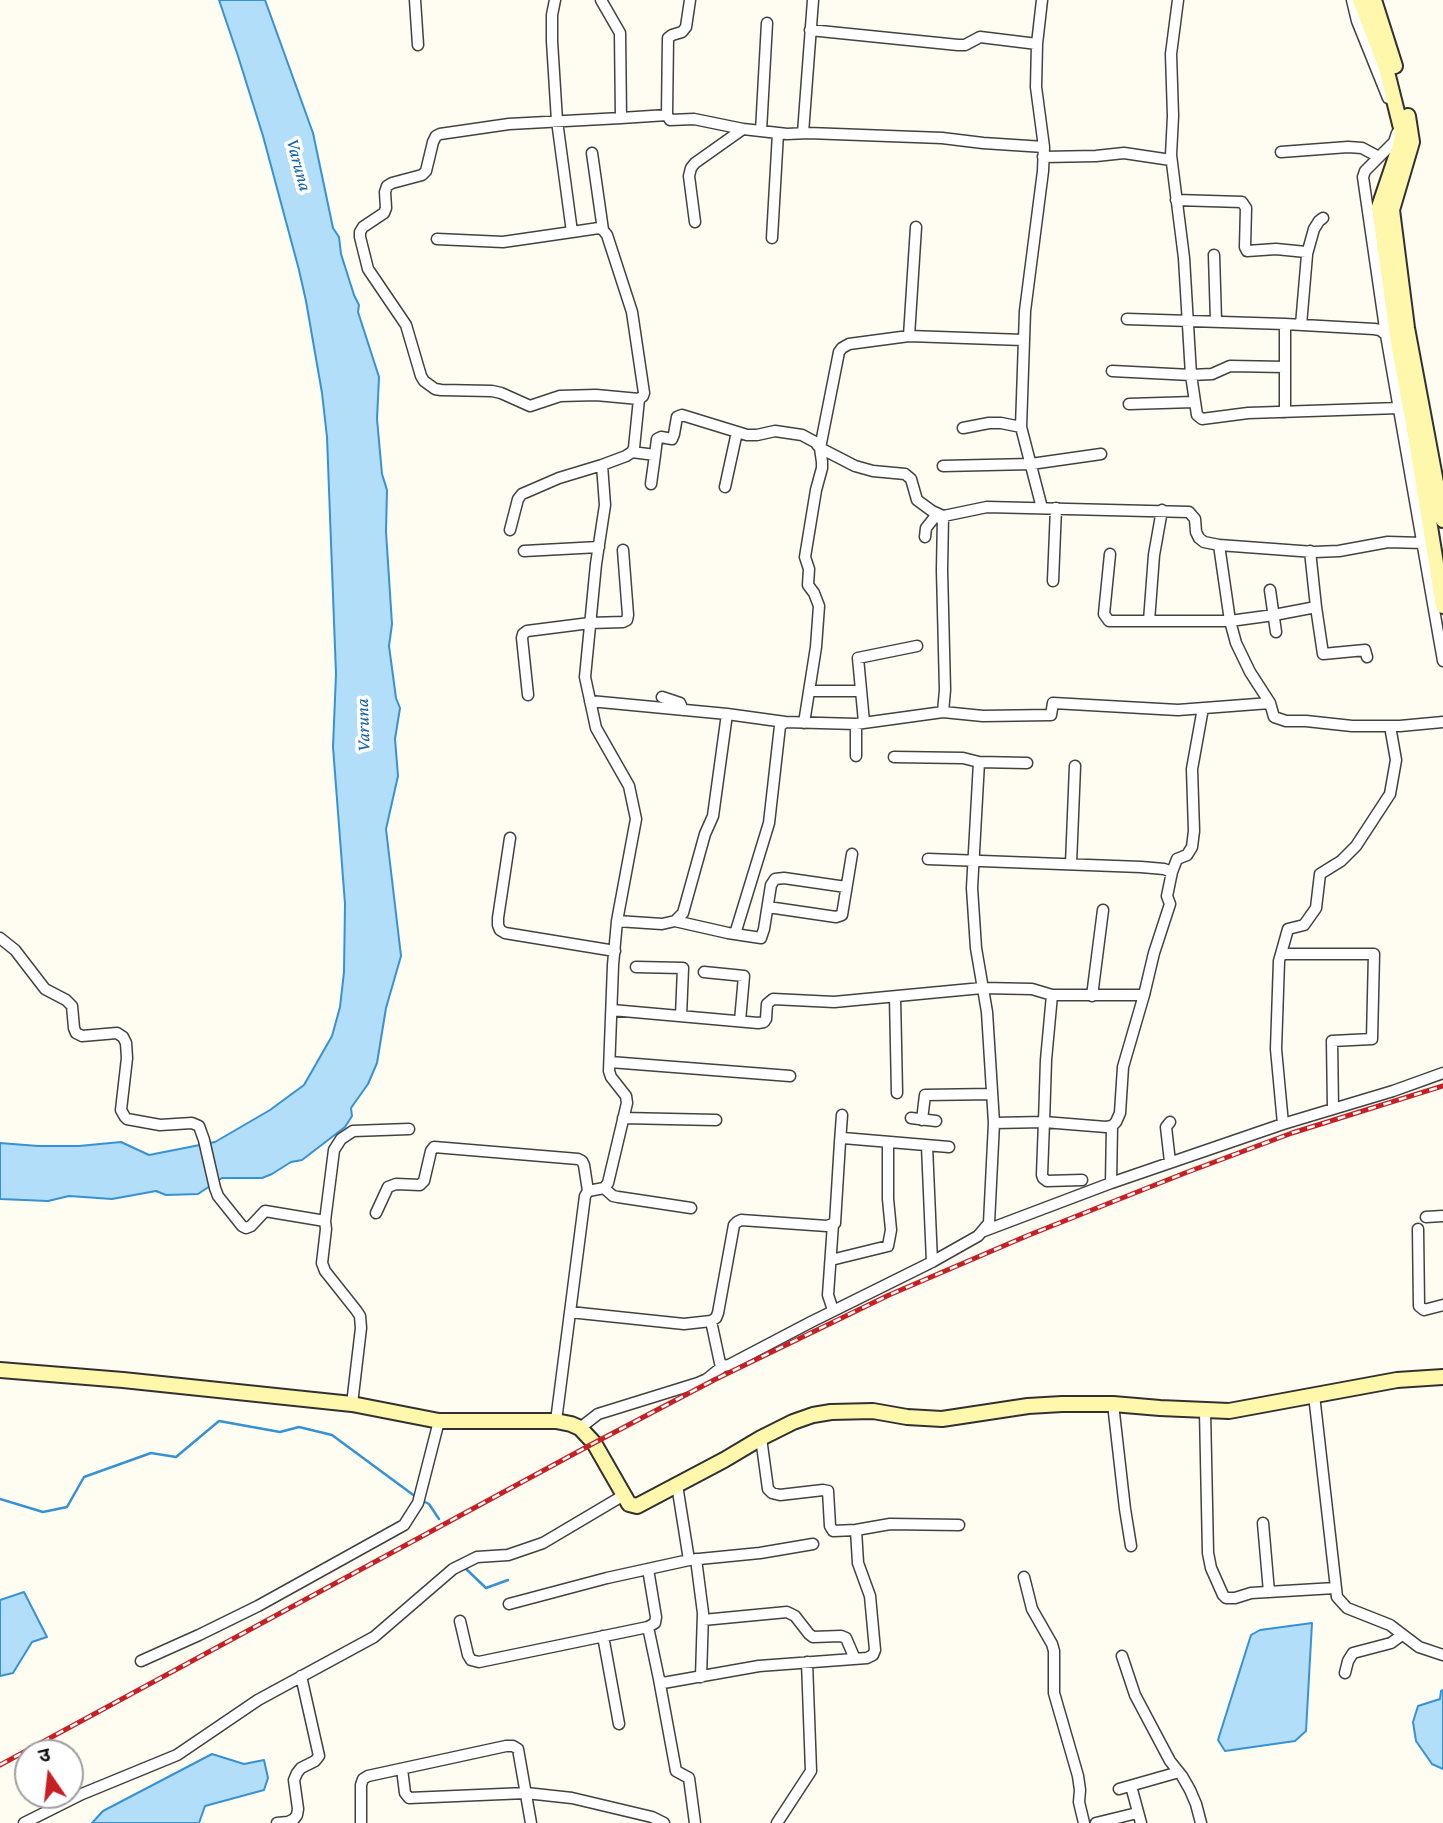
<!DOCTYPE html>
<html>
<head>
<meta charset="utf-8">
<style>
	body { margin:0 }
	#map { position:relative; width:1443px; height:1823px; overflow:hidden; background:#fffcf1; font-family:"Crimson Pro","Noto Sans Devanagari",serif }
	canvas { display:block }
	.north { position:absolute; left:14px; top:1739px; width:70px; height:70px; box-sizing:border-box; background:#fff; border:2px solid #9f9f9f; border-radius:50%; rotate:346deg; font-size:19px; font-weight:700; line-height:28px; text-align:center; color:#0f0f0f }
	.north::after { content:''; display:block; margin:auto; width:24px; height:32px; background:#c62025; clip-path:polygon(50% 0,100% 100%,50% 72%,0 100%) }
</style>
</head>
<body>
<div id="map">
<canvas width="1443" height="1823"></canvas>
<div class="north">उ</div>
</div>
<script>
const c = document.querySelector('canvas').getContext('2d');
c.lineJoin = 'round';
function paint(path, color) { c.fillStyle = color; c.fill(path, 'evenodd'); }
const shape = rows => new Path2D(rows.map(r => 'M' + r).join(''));
function strokePath(path, color, width, dash) { c.strokeStyle = color; c.lineWidth = width; c.lineCap = dash ? 'butt' : 'round'; c.setLineDash(dash || []); c.stroke(path); }
function drawText(font, color, halo, rows, align = 'center') {
  c.font = font + ' "Crimson Pro",serif'; c.lineWidth = 7; c.setLineDash([]); c.textBaseline = 'middle'; c.strokeStyle = halo; c.fillStyle = color; for (const [text, x, y, turn = 0] of rows) {
    c.save(); c.translate(x, y); c.rotate((+turn || 0) * Math.PI / 180); c.textAlign = isNaN(turn) ? turn : align; if (halo) c.strokeText(text, 0, 0); c.fillText(text, 0, 0); c.restore();
  }
}
const water = shape([
	[219,0,265,0,313,133,333,228,339,237,341,254,354,295,359,305,358,312,379,377,377,419,382,474,387,490,386,532,392,624,389,646,396,698,400,708,395,739,398,776,386,829,401,956,386,1008,377,1063,368,1084,351,1108,352,1116,345,1127,302,1160,291,1162,272,1174,262,1178,222,1178,198,1194,166,1195,156,1191,112,1199,69,1196,48,1201,0,1199,0,1143,38,1146,79,1146,121,1142,149,1155,215,1142,270,1110,304,1085,332,1036,340,1007,344,972,345,904,333,747,336,674,327,437,322,393,306,301,299,270,263,136,238,56,219,0],
	[24,1592,47,1637,32,1642,13,1673,0,1676,0,1600,24,1592],
	[1312,1623,1306,1731,1295,1741,1225,1751,1218,1740,1251,1635,1260,1630,1312,1623],
	[1443,1690,1443,1769,1432,1764,1416,1741,1413,1722,1418,1706,1440,1699,1441,1691,1443,1690],
	[212,1754,244,1764,264,1760,268,1778,264,1790,205,1806,199,1823,92,1823,103,1811,212,1754]
]);
paint(water, '#b3def9');
strokePath(water, '#3692d3', 2);
strokePath(shape([
	[0,1499,43,1512,67,1507,84,1477,151,1453,176,1457,219,1421,280,1432,299,1427,332,1435,416,1497],
	[421,1500,429,1504,439,1519],
	[464,1567,486,1588,508,1580]
]), '#3692d3', 2.5);
const street = shape([
	[415,0,418,45],
	[1178,0,1171,54,1173,116,1171,155,1184,258,1191,375,1197,415,1202,419,1248,413,1399,408],
	[1352,0,1357,21,1388,98],
	[810,30,958,45,965,45,980,37,1037,44],
	[667,115,670,120,694,119,743,129,787,134,808,133,942,138,983,143,1044,147],
	[621,118,667,115,668,38,672,35,682,32,686,27,690,0],
	[761,131,767,23],
	[803,133,813,0],
	[1281,152,1348,147,1362,148,1379,157],
	[592,153,603,230],
	[1043,157,1096,156,1124,153,1171,160],
	[1176,200,1242,202,1246,208,1245,247,1247,251,1276,249,1306,252,1307,255,1301,325],
	[695,222,689,176,691,168,695,163,743,129],
	[916,227,909,336,1023,340],
	[572,232,599,228,603,230,607,235,632,312,644,393,643,396,639,399,596,395,560,396,530,406,501,393,492,391,441,390,435,389,424,381,421,376,406,325,368,269,360,237,360,232,363,227,384,213,386,208,385,192,387,186,392,183,422,175,426,171,433,142,436,136,440,134,509,124,621,118,620,33,601,0],
	[772,238,778,133],
	[437,239,503,242,572,232,557,121,552,41,552,15,555,0],
	[1307,254,1314,229,1319,221,1323,218],
	[1214,255,1216,321],
	[1127,319,1285,324,1374,329,1380,330,1386,335,1443,661],
	[1285,324,1285,412],
	[1386,335,1363,177,1365,171,1394,142,1397,133],
	[909,336,849,344,842,348,839,352,820,448,855,466,873,471,905,474,911,479,917,500,932,511,943,516,942,570,945,690,943,712],
	[1112,371,1191,375,1212,374,1230,366,1285,367],
	[1129,404,1194,402],
	[1021,427,1025,311,1043,171,1044,147,1036,87,1037,44,1042,0],
	[963,428,989,423,1001,423,1021,427,1042,508],
	[632,452,655,455,651,484],
	[655,455,657,439,661,437,672,439,674,434,677,417,682,415,747,435,757,435,775,431,802,435,815,442,820,448,822,462,822,468,816,490,805,557,809,569,808,585,814,593,819,606,816,647,804,723],
	[943,466,1031,464,1101,454],
	[725,487,737,432],
	[510,530,518,499,522,494,559,478,602,465,626,456,632,452,634,448,639,399],
	[925,537,926,528,934,518,987,507,1189,512,1195,519,1196,532,1199,538,1204,542,1219,545,1230,621,1236,643,1250,672,1270,703],
	[1219,545,1314,552,1339,551,1388,542,1423,543],
	[524,551,599,547],
	[1110,554,1104,614,1109,621,1230,621,1274,615,1316,607,1310,551],
	[1053,581,1056,508],
	[1270,590,1276,632],
	[1316,607,1323,654,1365,650,1367,657],
	[1149,621,1154,555,1162,510],
	[809,691,860,691],
	[528,695,522,638,523,634,527,631,590,623,623,622,627,620,628,615,623,550],
	[662,697,680,703,683,710],
	[590,701,727,714,785,722],
	[864,722,858,658,917,646],
	[856,724,856,756],
	[979,762,1027,763],
	[510,838,498,918,498,925,500,930,505,933,615,951],
	[928,859,1141,867,1164,869,1172,872],
	[1071,864,1075,766],
	[768,907,836,917,842,915,852,854],
	[617,921,662,924,675,921,683,913,705,834,713,816,727,714],
	[675,921,728,933,761,938,764,929,771,885,775,879,784,878,846,887],
	[735,934,769,823,780,726,785,722,856,724,943,712,983,716,1051,715,1053,703,1178,710,1270,703,1274,717,1286,721,1306,721,1352,726,1400,726,1443,722],
	[0,938,15,950,45,989,66,1000,72,1006,74,1028,76,1033,82,1036,117,1033,123,1037,126,1043,127,1058,121,1110,125,1117,127,1119,160,1125,192,1123,199,1126,204,1140,215,1188,218,1196,242,1226,246,1228,251,1226,265,1211,325,1221,326,1229,322,1263,325,1271,356,1310,360,1316,361,1328,352,1404],
	[1281,954,1374,954,1372,1039,1332,1041,1333,1109],
	[636,967,683,968,681,1016],
	[704,972,744,976,740,1021],
	[1092,996,1103,910],
	[895,997,897,1093],
	[612,1010,758,1023,764,1022,766,1019,767,1004,773,999,834,1002,982,988,1032,989,1052,995,1144,995,1154,953,1170,904,1167,896,1172,872,1177,859,1187,855,1192,847,1194,831,1192,769,1203,708],
	[610,1062,790,1076],
	[623,1118,716,1120],
	[911,1118,936,1121],
	[922,1120,925,1095,992,1094],
	[994,1123,1044,1122,1046,1060,1052,995],
	[1283,1124,1276,1049,1279,961,1288,929,1304,925,1316,908,1320,874,1341,861,1356,846,1390,794,1396,760,1390,726],
	[840,1142,842,1115],
	[927,1146,932,1262],
	[1170,1162,1166,1127,1170,1122],
	[1082,1180,1047,1181,1043,1178,1042,1175,1044,1122,1106,1127,1112,1126,1116,1122,1120,1113,1123,1067,1144,995],
	[1111,1183,1112,1126],
	[604,1188,613,1196,618,1197,691,1208],
	[376,1213,388,1187,396,1184,420,1185,424,1181,431,1151,434,1147,578,1159,582,1161,584,1165,588,1191],
	[1426,1217,1443,1216],
	[325,1221,334,1150,341,1139,353,1131,409,1129],
	[833,1224,828,1295,833,1310],
	[1418,1229,1419,1306,1424,1310,1443,1305],
	[984,1231,1111,1183,1283,1124,1393,1091,1443,1073],
	[831,1260,888,1246,891,1230,888,1199,888,1143],
	[570,1312,684,1324,711,1321,716,1318,718,1313,734,1225,737,1222,741,1220,827,1226,835,1223,840,1142,843,1138,949,1147],
	[711,1321,720,1363,723,1366,729,1365,811,1322,932,1262,978,1236,989,1223,994,1123,987,1012,976,948,972,888,979,762,963,758,894,757],
	[1314,1395,1337,1597,1347,1608,1390,1625,1419,1647,1443,1655],
	[1113,1404,1125,1509,1131,1546],
	[1205,1411,1208,1553,1211,1568,1223,1595,1226,1598,1235,1598,1251,1593,1335,1588],
	[556,1421,585,1196,588,1191,604,1188,608,1183,627,1103,626,1096,611,1077,609,1071,613,965,617,921,636,819,629,786,596,728,585,677,596,564,605,505,602,465],
	[580,1428,598,1414,698,1383,707,1379,723,1366],
	[677,1485,689,1560],
	[1263,1523,1269,1592],
	[856,1530,890,1524,959,1525],
	[696,1559,703,1613,701,1677],
	[1024,1577,1032,1609,1052,1644,1054,1651,1054,1693,1078,1776,1080,1790,1079,1802,1084,1823],
	[509,1604,607,1578,689,1560,760,1553,813,1544],
	[703,1620,787,1612,795,1616,809,1634,813,1637,841,1636,846,1638,855,1659],
	[460,1621,468,1655,471,1660,479,1662,648,1627,655,1623,656,1617,648,1569],
	[648,1627,659,1679,663,1683,759,1666,867,1658,873,1655,875,1650,870,1596,858,1563,856,1530,833,1531,830,1526,828,1491,823,1490,780,1495,772,1493,768,1489,761,1438],
	[603,1636,619,1724],
	[1122,1656,1135,1695,1170,1761,1182,1776,1190,1790,1196,1804,1201,1823],
	[141,1661,199,1635,258,1606,404,1525,418,1503,439,1421],
	[1345,1673,1348,1661,1353,1653,1391,1643,1402,1635],
	[659,1679,676,1771,689,1778,695,1823],
	[402,1769,405,1793,409,1798,526,1793,572,1798,652,1817,664,1823],
	[1131,1786,1141,1823],
	[1119,1789,1179,1772],
	[24,1823,82,1794,177,1755,258,1700,374,1637,453,1569,477,1557,508,1555,543,1543,624,1495],
	[277,1823,288,1822,294,1819,297,1815,298,1809,294,1780,297,1773,301,1768,315,1761,319,1756,301,1676],
	[361,1823,361,1785,363,1779,368,1776,506,1746,513,1746,518,1749,531,1823],
	[777,1823,811,1771,807,1662],
	[1096,1823,1137,1813]
]);
const secondary = shape([
	[1360,0,1386,68,1402,132,1401,142,1379,207,1398,343,1414,429,1443,606],
	[1374,0,1395,66],
	[1408,116,1412,142,1392,210,1407,328,1443,520],
	[0,1370,123,1380,352,1404,439,1421,556,1421,571,1424,580,1428,594,1443,629,1504,637,1506,724,1460,761,1438,793,1422,813,1415,831,1412,873,1411,907,1417,942,1419,1028,1406,1062,1404,1113,1404,1160,1408,1229,1411,1397,1380,1443,1377]
]);
strokePath(street, '#424242', 13);
strokePath(secondary, '#313131', 18);
strokePath(street, '#fff', 10);
strokePath(secondary, '#fff7ac', 14);
const rail = shape([
	[0,1765,594,1443,714,1380,889,1295,1029,1235,1185,1173,1292,1133,1443,1086]
]);
strokePath(rail, '#c62025', 5);
strokePath(rail, '#fff', 2.5, [8]);
drawText('italic 19px', '#1163a7', '#fff', [
	["Varuna",299,165,75],
	["Varuna",363,725,-92]
]);
</script>
</body>
</html>
